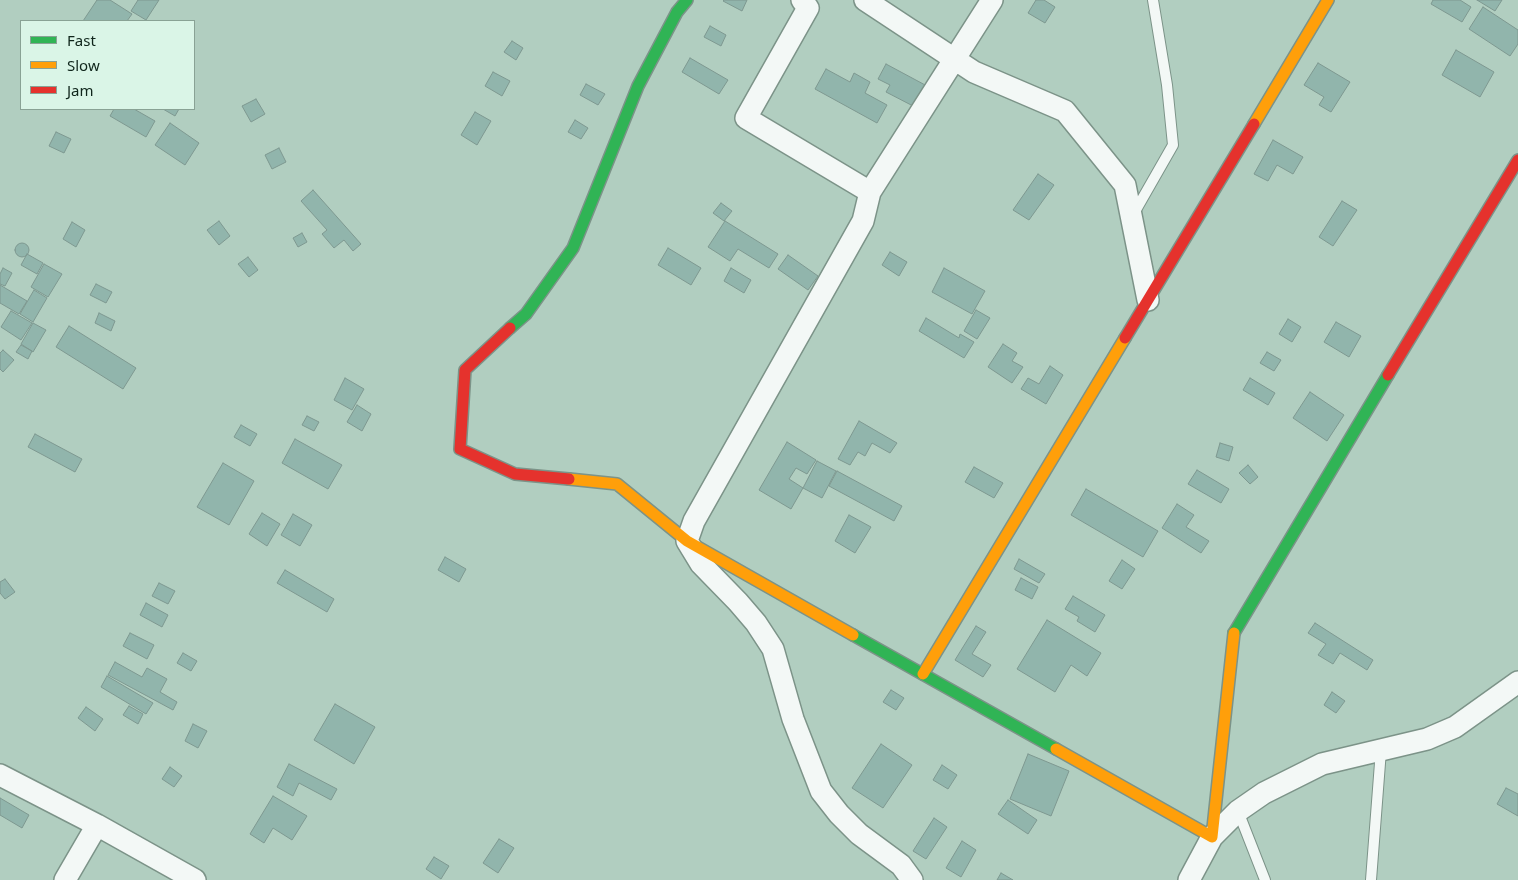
<!DOCTYPE html>
<html>
<head>
<meta charset="utf-8">
<style>
	body { margin:0 }
	#map { position:relative; width:1518px; height:880px; overflow:hidden; background:#b1cec0; font-family:"Noto Sans",sans-serif }
	canvas { display:block }
	.legend { position:absolute; left:20px; top:20px; width:175px; height:90px; box-sizing:border-box; background:#daf5e7; border:1px solid #89a295; margin:0; padding:6px 9px; list-style:none; font-size:15px; color:#0f251b }
	.legend li { display:flex; align-items:center; gap:10px; height:25px }
	.legend b { width:25px; border:1px solid #89a295 }
</style>
</head>
<body>
<div id="map">
<canvas width="1518" height="880"></canvas>
<ul class="legend">
<li><b style="height:6px;background:#30b455"></b>Fast</li>
<li><b style="height:6px;background:#ff9f0a"></b>Slow</li>
<li><b style="height:6px;background:#e5322d"></b>Jam</li>
</ul>
</div>
<script>
const c = document.querySelector('canvas').getContext('2d');
c.lineJoin = 'round';
function paint(path, color) { c.fillStyle = color; c.fill(path, 'evenodd'); }
const shape = rows => new Path2D(rows.map(r => 'M' + r).join(''));
function strokePath(path, color, width, dash) { c.strokeStyle = color; c.lineWidth = width; c.lineCap = dash ? 'butt' : 'round'; c.setLineDash(dash || []); c.stroke(path); }
const building = shape([
	[97,0,110,0,132,14,127,21,83,21,97,0],
	[138,0,159,0,146,20,131,11,138,0],
	[724,0,747,0,742,11,723,1,724,0],
	[1036,0,1044,0,1055,7,1045,23,1028,13,1036,0],
	[1433,0,1460,0,1471,7,1462,22,1431,4,1433,0],
	[1477,0,1502,0,1495,11,1477,0],
	[1483,7,1518,30,1518,44,1510,56,1469,29,1483,7],
	[710,26,726,35,721,46,704,37,710,26],
	[512,41,523,48,516,60,504,52,512,41],
	[1456,50,1494,72,1480,97,1442,75,1456,50],
	[690,58,728,80,719,94,682,72,690,58],
	[1318,63,1350,82,1331,112,1319,105,1324,97,1304,85,1318,63],
	[886,64,927,86,915,107,886,92,890,85,878,79,886,64],
	[826,69,850,82,854,73,870,82,865,93,887,105,877,123,815,89,826,69],
	[493,72,510,81,502,96,485,86,493,72],
	[586,84,605,94,598,105,580,95,586,84],
	[256,99,265,114,251,122,242,106,256,99],
	[114,109,134,109,155,121,146,137,110,116,114,109],
	[163,109,179,109,175,116,163,109],
	[475,112,491,121,477,145,461,135,475,112],
	[575,120,588,128,581,139,568,132,575,120],
	[170,123,199,143,185,165,155,145,170,123],
	[56,132,71,139,64,153,49,146,56,132],
	[1273,140,1303,157,1293,174,1277,165,1268,181,1254,174,1273,140],
	[279,148,286,162,272,169,265,155,279,148],
	[1038,174,1054,185,1029,220,1013,210,1038,174],
	[313,190,361,244,353,251,344,240,334,248,322,234,327,230,301,201,313,190],
	[1342,201,1357,210,1333,246,1319,237,1342,201],
	[721,203,732,211,724,221,713,213,721,203],
	[219,221,230,236,219,245,207,230,219,221],
	[725,221,778,254,769,268,738,249,730,261,708,247,725,221],
	[72,222,85,230,76,247,63,239,72,222],
	[302,233,307,242,298,247,293,238,302,233],
	'15 250a7 7 0 1 1 14 0a7 7 0 1 1-14 0Z',
	[668,248,701,268,691,285,658,265,668,248],
	[890,252,907,262,899,276,882,265,890,252],
	[27,254,43,263,37,274,21,265,27,254],
	[788,255,818,276,808,290,778,269,788,255],
	[248,257,258,270,249,277,238,264,248,257],
	[44,264,62,274,48,297,31,287,44,264],
	[3,268,12,273,5,286,0,284,0,274,3,268],
	[731,268,751,280,744,293,724,281,731,268],
	[944,268,985,291,972,314,932,292,944,268],
	[96,284,112,292,106,303,90,295,96,284],
	[0,285,27,301,19,314,0,303,0,285],
	[34,290,47,298,33,322,20,314,34,290],
	[976,310,990,318,977,339,964,331,976,310],
	[11,311,32,323,21,340,1,327,11,311],
	[99,313,115,321,111,331,95,323,99,313],
	[926,318,959,338,960,334,974,342,964,358,919,331,926,318],
	[1288,319,1301,327,1292,342,1279,334,1288,319],
	[1336,322,1361,336,1349,357,1324,342,1336,322],
	[33,323,46,330,33,352,21,344,33,323],
	[69,326,136,368,123,389,56,347,69,326],
	[1003,344,1017,353,1012,361,1023,367,1012,383,988,367,1003,344],
	[21,345,32,351,28,359,16,352,21,345],
	[3,350,14,360,3,372,0,369,0,353,3,350],
	[1267,352,1281,360,1274,371,1260,363,1267,352],
	[1050,366,1063,375,1046,404,1021,389,1028,378,1039,384,1050,366],
	[345,378,364,389,352,410,334,400,345,378],
	[1250,378,1275,393,1268,405,1243,390,1250,378],
	[1310,392,1344,415,1327,441,1293,418,1310,392],
	[357,405,371,414,362,431,347,422,357,405],
	[307,416,319,422,314,431,302,425,307,416],
	[859,421,897,443,890,453,872,443,865,456,858,452,850,465,838,459,859,421],
	[241,425,257,434,250,446,234,437,241,425],
	[35,434,82,459,75,472,28,447,35,434],
	[295,439,342,465,328,489,282,463,295,439],
	[787,442,816,460,807,474,796,468,789,479,803,488,791,509,759,490,787,442],
	[1220,443,1233,447,1229,461,1216,457,1220,443],
	[817,461,836,471,822,498,803,488,817,461],
	[223,463,254,481,229,525,197,507,223,463],
	[1248,465,1258,477,1250,484,1239,473,1248,465],
	[974,467,1003,483,994,498,965,482,974,467],
	[1197,470,1229,489,1221,503,1188,484,1197,470],
	[837,471,902,506,894,521,829,486,837,471],
	[1086,489,1158,531,1143,557,1071,515,1086,489],
	[1177,504,1194,515,1186,527,1209,541,1201,553,1162,528,1177,504],
	[262,513,280,524,267,546,249,534,262,513],
	[293,514,312,525,300,546,281,535,293,514],
	[849,515,871,527,855,553,835,541,849,515],
	[445,557,466,569,459,582,438,570,445,557],
	[1019,559,1045,574,1039,583,1014,569,1019,559],
	[1122,560,1135,569,1122,589,1109,581,1122,560],
	[285,570,334,599,327,612,277,583,285,570],
	[1021,578,1038,587,1032,599,1015,590,1021,578],
	[5,579,15,592,5,599,0,593,0,582,5,579],
	[159,583,175,591,168,604,152,596,159,583],
	[1073,596,1105,615,1095,632,1077,621,1079,617,1065,609,1073,596],
	[146,603,168,615,162,627,140,615,146,603],
	[1047,620,1101,653,1087,676,1071,665,1055,692,1017,669,1047,620],
	[1315,623,1373,660,1367,670,1340,653,1333,664,1318,655,1326,644,1308,633,1315,623],
	[976,626,986,632,972,654,991,665,983,677,955,660,976,626],
	[130,633,154,645,147,659,123,646,130,633],
	[183,653,197,661,191,671,177,663,183,653],
	[115,662,142,677,147,668,167,679,160,692,177,702,173,710,108,675,115,662],
	[107,676,153,703,146,714,101,687,107,676],
	[891,690,904,698,896,710,883,702,891,690],
	[1332,692,1345,701,1336,713,1324,705,1332,692],
	[335,704,375,727,354,764,314,740,335,704],
	[129,706,143,714,138,724,123,715,129,706],
	[86,707,103,719,95,731,78,718,86,707],
	[193,724,207,731,198,748,185,741,193,724],
	[881,744,912,765,883,808,852,788,881,744],
	[1028,754,1069,771,1051,816,1010,799,1028,754],
	[289,764,337,789,331,800,299,783,293,796,277,787,289,764],
	[942,765,957,775,948,789,933,780,942,765],
	[170,767,182,776,174,787,162,779,170,767],
	[1506,788,1518,794,1518,816,1497,804,1506,788],
	[273,796,307,816,292,840,273,828,264,843,250,834,273,796],
	[0,798,29,815,22,828,0,815,0,798],
	[1008,800,1037,820,1028,834,998,814,1008,800],
	[934,818,947,827,926,859,913,851,934,818],
	[499,839,514,848,498,873,483,863,499,839],
	[962,841,976,850,961,877,946,868,962,841],
	[434,857,449,866,441,879,426,869,434,857],
	[1001,873,1013,880,997,880,1001,873]
]);
paint(building, '#91b5ac');
strokePath(building, '#7e9890', 1);
const lane = shape([
	[1133,215,1173,145,1167,85,1153,0],
	[1238,811,1265,880],
	[1371,880,1381,750]
]);
const street = shape([
	[802,0,808,8,746,118,870,192],
	[865,0,974,72,1065,111,1125,185,1148,300],
	[0,775,97,825,195,880],
	[65,880,97,825],
	[912,880,901,865,859,834,839,814,821,791,793,719,773,649,756,623,738,602,701,564,687,541,694,521,863,221,870,192,992,0],
	[1189,880,1212,837,1238,811,1264,793,1322,764,1427,739,1455,727,1518,682]
]);
const fast = shape([
	[510,328,526,314,573,248,638,86,677,12,687,0],
	[1234,633,1388,375],
	[853,635,1056,749]
]);
const slow = shape([
	[1254,124,1328,0],
	[569,479,617,484,687,541,853,635],
	[923,674,1125,338],
	[1056,749,1212,837,1234,633]
]);
const jam = shape([
	[510,328,465,370,460,449,515,474,569,479],
	[1125,338,1254,124],
	[1388,375,1518,160]
]);
strokePath(lane, '#7c9388', 12);
strokePath(street, '#7c9388', 24);
strokePath(fast, '#7c9388', 14);
strokePath(slow, '#7c9388', 14);
strokePath(jam, '#7c9388', 14);
strokePath(lane, '#f3f8f6', 10);
strokePath(street, '#f3f8f6', 21);
strokePath(fast, '#30b455', 11);
strokePath(slow, '#ff9f0a', 11);
strokePath(jam, '#e5322d', 11);
</script>
</body>
</html>
